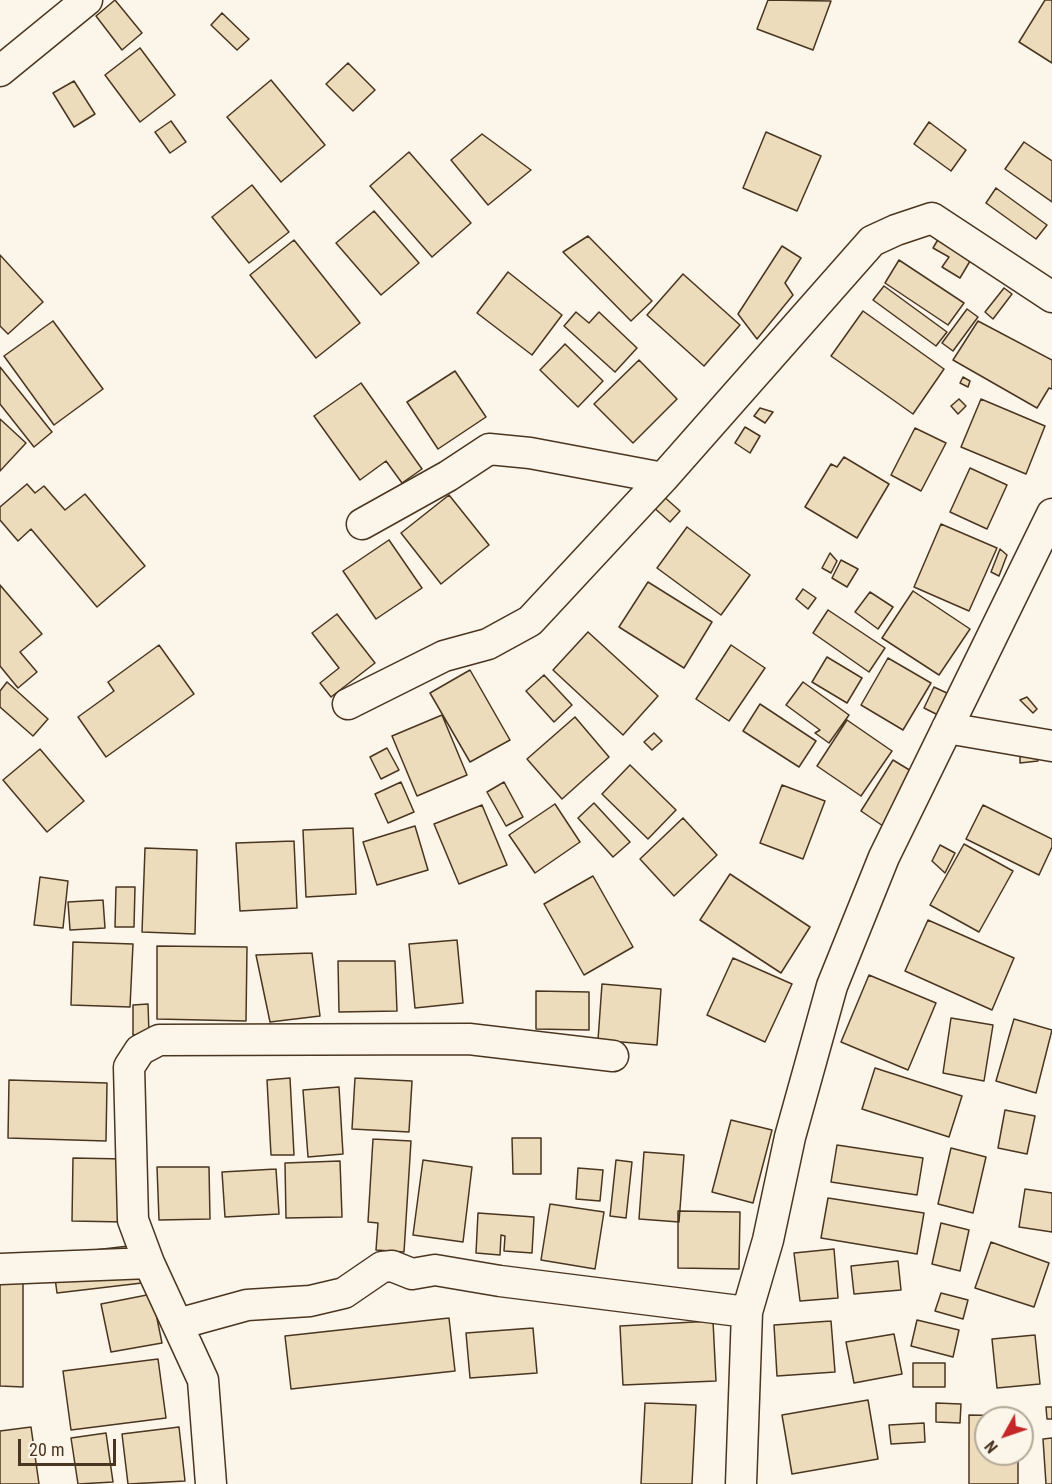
<!DOCTYPE html>
<html>
<head>
<meta charset="utf-8">
<style>
	body { margin:0 }
	#map { position:relative; width:1052px; height:1484px; overflow:hidden; background:#fbf6e9; font-family:"Roboto Condensed",sans-serif }
	canvas { display:block }
	.north { position:absolute; left:974px; top:1406px; width:60px; height:60px; box-sizing:border-box; background:#fbf6e9; border:2px solid #b4a999; border-radius:50%; rotate:230deg; font-size:16px; font-weight:700; line-height:24px; text-align:center; color:#4a3520 }
	.north::after { content:''; display:block; margin:auto; width:21px; height:27px; background:#c62828; clip-path:polygon(50% 0,100% 100%,50% 72%,0 100%) }
	.scale { position:absolute; left:18px; top:1439px; width:98px; height:27px; box-sizing:border-box; border:3px solid #4a3520; border-top:0; padding-left:8px; font-size:18px; line-height:21px; white-space:nowrap; color:#4a3520; -webkit-text-stroke:4px #fbf6e9; paint-order:stroke }
</style>
</head>
<body>
<div id="map">
<canvas width="1052" height="1484"></canvas>
<div class="north">N</div>
<div class="scale">20 m</div>
</div>
<script>
const c = document.querySelector('canvas').getContext('2d');
c.lineJoin = 'round';
function paint(path, color) { c.fillStyle = color; c.fill(path, 'evenodd'); }
const shape = rows => new Path2D(rows.map(r => 'M' + r).join(''));
function strokePath(path, color, width, dash) { c.strokeStyle = color; c.lineWidth = width; c.lineCap = dash ? 'butt' : 'round'; c.setLineDash(dash || []); c.stroke(path); }
const building = shape([
	[115,0,142,33,122,50,96,16,115,0],
	[768,0,831,1,813,50,757,29,768,0],
	[1045,0,1052,0,1052,63,1019,42,1045,0],
	[222,13,249,39,237,50,211,25,222,13],
	[140,48,175,95,140,122,105,75,140,48],
	[348,63,375,90,353,111,326,84,348,63],
	[271,80,325,145,281,182,227,117,271,80],
	[74,81,95,114,74,127,53,93,74,81],
	[171,121,186,142,170,153,155,132,171,121],
	[929,122,966,150,951,171,914,144,929,122],
	[766,132,821,156,797,211,743,188,766,132],
	[482,134,531,170,488,205,451,160,482,134],
	[1024,142,1052,161,1052,202,1005,169,1024,142],
	[409,152,471,223,432,257,370,186,409,152],
	[252,185,289,232,249,263,212,217,252,185],
	[996,188,1047,225,1036,239,986,203,996,188],
	[374,211,419,263,381,295,336,243,374,211],
	[943,231,976,251,960,278,942,267,949,257,933,248,943,231],
	[588,236,652,301,631,321,563,252,588,236],
	[294,240,360,323,316,358,250,275,294,240],
	[782,246,801,258,785,283,793,295,757,339,738,314,782,246],
	[0,255,43,302,8,334,0,326,0,255],
	[899,260,964,303,948,325,885,283,899,260],
	[508,272,562,315,532,355,477,313,508,272],
	[683,274,740,325,704,366,647,315,683,274],
	[884,286,947,332,936,346,873,300,884,286],
	[1004,288,1012,294,993,319,985,312,1004,288],
	[967,309,978,317,953,351,942,343,967,309],
	[863,311,944,369,913,414,831,356,863,311],
	[576,312,589,323,599,312,637,348,615,372,564,326,576,312],
	[53,321,103,389,54,425,4,356,53,321],
	[978,321,1052,360,1052,389,1049,388,1037,408,953,360,978,321],
	[565,344,603,381,578,407,540,370,565,344],
	[639,360,677,399,633,443,594,404,639,360],
	[0,367,52,432,34,447,0,404,0,367],
	[455,371,486,417,438,449,407,402,455,371],
	[963,377,970,381,968,387,960,383,963,377],
	[361,383,422,469,402,483,386,461,360,480,314,416,361,383],
	[959,399,966,406,958,414,951,406,959,399],
	[981,399,1045,426,1026,474,961,447,981,399],
	[760,408,773,412,765,423,754,416,760,408],
	[0,419,26,443,0,471,0,419],
	[745,427,760,436,750,453,735,443,745,427],
	[915,428,946,443,921,491,891,475,915,428],
	[844,457,889,484,857,538,805,507,831,464,837,467,844,457],
	[970,468,1007,485,987,529,950,512,970,468],
	[27,484,35,493,44,486,65,510,85,494,145,566,97,607,31,529,18,541,0,520,0,507,27,484],
	[449,495,489,545,441,584,401,533,449,495],
	[662,495,680,511,670,522,652,506,662,495],
	[941,524,997,548,969,611,914,587,941,524],
	[687,527,750,575,721,615,657,568,687,527],
	[389,540,422,588,376,619,343,571,389,540],
	[1000,549,1007,555,999,576,991,572,1000,549],
	[830,553,837,561,831,573,822,568,830,553],
	[841,560,858,569,847,587,832,578,841,560],
	[648,582,712,622,684,668,619,627,648,582],
	[0,585,42,634,20,652,37,672,18,688,0,666,0,585],
	[803,589,816,598,808,609,796,599,803,589],
	[913,591,970,629,939,675,882,638,913,591],
	[870,592,893,607,878,629,855,612,870,592],
	[828,610,885,648,869,672,813,633,828,610],
	[337,614,375,663,331,697,320,683,339,668,312,633,337,614],
	[588,632,658,696,623,735,553,670,588,632],
	[159,645,194,694,106,757,78,717,114,691,108,682,159,645],
	[731,645,765,668,729,721,696,699,731,645],
	[827,657,862,678,847,703,812,682,827,657],
	[888,658,931,683,903,730,861,705,888,658],
	[470,670,510,740,470,762,430,693,470,670],
	[544,675,572,705,554,722,526,691,544,675],
	[7,682,48,719,33,736,0,707,0,691,7,682],
	[803,682,849,715,829,743,815,733,820,730,786,705,803,682],
	[934,687,949,694,938,715,924,708,934,687],
	[1027,697,1037,709,1033,713,1020,700,1027,697],
	[760,704,816,741,799,767,743,731,760,704],
	[442,715,467,775,417,796,392,736,442,715],
	[575,717,609,757,562,799,527,759,575,717],
	[847,720,892,751,861,796,817,766,847,720],
	[654,733,662,741,652,750,644,742,654,733],
	[387,748,399,770,381,779,370,757,387,748],
	[40,749,84,801,47,832,3,780,40,749],
	[1037,754,1038,761,1020,763,1020,756,1037,754],
	[893,760,916,774,883,826,861,811,893,760],
	[630,765,676,810,648,839,602,794,630,765],
	[401,782,414,812,388,823,375,794,401,782],
	[504,782,523,817,506,826,487,792,504,782],
	[782,785,825,801,803,859,760,843,782,785],
	[594,803,630,842,613,857,578,818,594,803],
	[555,804,580,842,535,873,509,835,555,804],
	[482,805,507,865,459,884,434,824,482,805],
	[983,805,1052,839,1052,847,1039,875,966,839,983,805],
	[683,818,717,855,674,896,640,859,683,818],
	[415,826,428,870,377,885,363,842,415,826],
	[353,828,356,894,306,897,303,830,353,828],
	[294,841,297,908,240,911,236,843,294,841],
	[964,844,1013,871,979,932,930,905,964,844],
	[940,845,955,853,945,873,932,861,940,845],
	[145,848,197,850,195,934,142,932,145,848],
	[730,874,810,927,781,973,700,920,730,874],
	[593,876,633,947,584,975,544,904,593,876],
	[40,877,68,881,63,928,34,925,40,877],
	[116,887,135,887,134,927,115,927,116,887],
	[103,900,105,928,70,930,68,902,103,900],
	[928,920,1014,958,992,1010,905,971,928,920],
	[457,940,463,1003,415,1008,409,944,457,940],
	[73,942,133,944,130,1007,71,1005,73,942],
	[157,946,247,947,246,1021,157,1019,157,946],
	[312,953,320,1016,270,1022,256,955,312,953],
	[733,958,792,984,765,1042,707,1015,733,958],
	[338,961,395,961,397,1011,339,1012,338,961],
	[869,975,936,1003,908,1070,841,1042,869,975],
	[602,984,661,989,657,1045,598,1040,602,984],
	[536,991,589,992,589,1030,536,1029,536,991],
	[148,1004,149,1034,133,1035,133,1005,148,1004],
	[951,1018,993,1025,984,1081,943,1073,951,1018],
	[1014,1019,1052,1030,1036,1093,996,1081,1014,1019],
	[875,1068,962,1096,949,1137,862,1109,875,1068],
	[290,1078,294,1155,271,1155,267,1080,290,1078],
	[355,1078,412,1081,409,1132,352,1129,355,1078],
	[9,1080,107,1083,106,1141,8,1138,9,1080],
	[339,1087,343,1154,308,1157,303,1090,339,1087],
	[1005,1110,1035,1116,1027,1154,998,1148,1005,1110],
	[731,1120,772,1130,753,1203,712,1192,731,1120],
	[512,1138,541,1138,541,1174,513,1174,512,1138],
	[373,1139,411,1141,404,1252,376,1250,378,1223,368,1222,373,1139],
	[837,1145,923,1158,917,1195,831,1182,837,1145],
	[951,1148,986,1157,973,1213,938,1204,951,1148],
	[644,1152,684,1155,679,1222,639,1219,644,1152],
	[73,1158,125,1159,124,1222,72,1221,73,1158],
	[423,1160,472,1167,463,1242,413,1235,423,1160],
	[616,1160,632,1162,626,1218,610,1216,616,1160],
	[340,1161,342,1217,286,1218,285,1163,340,1161],
	[157,1167,209,1167,210,1219,159,1220,157,1167],
	[578,1168,603,1170,600,1201,576,1199,578,1168],
	[276,1169,279,1214,225,1217,222,1172,276,1169],
	[1025,1189,1052,1193,1052,1232,1019,1227,1025,1189],
	[828,1198,924,1213,917,1254,821,1238,828,1198],
	[550,1204,604,1212,595,1269,541,1260,550,1204],
	[678,1211,740,1212,739,1269,678,1268,678,1211],
	[478,1213,534,1217,532,1253,504,1251,505,1236,501,1235,500,1255,476,1253,478,1213],
	[941,1223,969,1230,960,1271,932,1264,941,1223],
	[991,1242,1049,1263,1034,1307,975,1288,991,1242],
	[137,1245,142,1283,57,1293,52,1255,137,1245],
	[834,1249,838,1298,800,1301,794,1253,834,1249],
	[898,1261,901,1290,854,1294,851,1266,898,1261],
	[0,1265,23,1265,23,1387,0,1386,0,1265],
	[941,1293,968,1300,963,1319,935,1311,941,1293],
	[152,1294,162,1343,111,1352,101,1304,152,1294],
	[449,1318,455,1371,291,1389,285,1336,449,1318],
	[917,1320,959,1330,953,1357,911,1346,917,1320],
	[713,1321,716,1381,623,1385,620,1326,713,1321],
	[831,1321,835,1372,777,1376,774,1325,831,1321],
	[533,1328,537,1373,470,1378,466,1333,533,1328],
	[894,1334,902,1374,854,1383,846,1342,894,1334],
	[1035,1335,1040,1384,997,1388,992,1339,1035,1335],
	[158,1359,166,1418,71,1430,63,1371,158,1359],
	[913,1363,945,1363,945,1387,913,1387,913,1363],
	[868,1400,878,1459,792,1474,782,1415,868,1400],
	[645,1403,696,1405,692,1484,641,1484,645,1403],
	[936,1403,961,1404,960,1423,936,1422,936,1403],
	[1046,1407,1052,1407,1052,1419,1047,1419,1046,1407],
	[969,1415,1018,1416,1018,1418,986,1418,986,1454,1018,1454,1018,1484,969,1484,969,1415],
	[924,1423,925,1442,891,1444,889,1425,924,1423],
	[31,1427,39,1484,0,1484,0,1431,31,1427],
	[179,1427,185,1481,128,1484,122,1434,179,1427],
	[106,1433,113,1482,78,1484,71,1438,106,1433],
	[1052,1438,1052,1484,1046,1484,1043,1439,1052,1438]
]);
paint(building, '#ecdcbc');
strokePath(building, '#4a3520', 1.5);
const minor = shape([
	[0,71,87,0],
	[362,524,448,476,489,449,530,453,663,478],
	[348,704,444,656,488,644,530,621,663,478,872,241,896,230,932,218,1052,297],
	[947,728,1052,746],
	[0,1269,149,1263],
	[747,1312,768,1240,790,1137,832,986,884,857,1052,514],
	[178,1324,247,1305,310,1301,344,1293,382,1267,392,1266,412,1274,435,1270,500,1281,747,1312,741,1484],
	[211,1484,203,1380,149,1263,133,1220,129,1067,140,1050,159,1040,469,1039,613,1056]
]);
strokePath(minor, '#4a3520', 33);
strokePath(minor, '#fbf6e9', 30);
</script>
</body>
</html>
